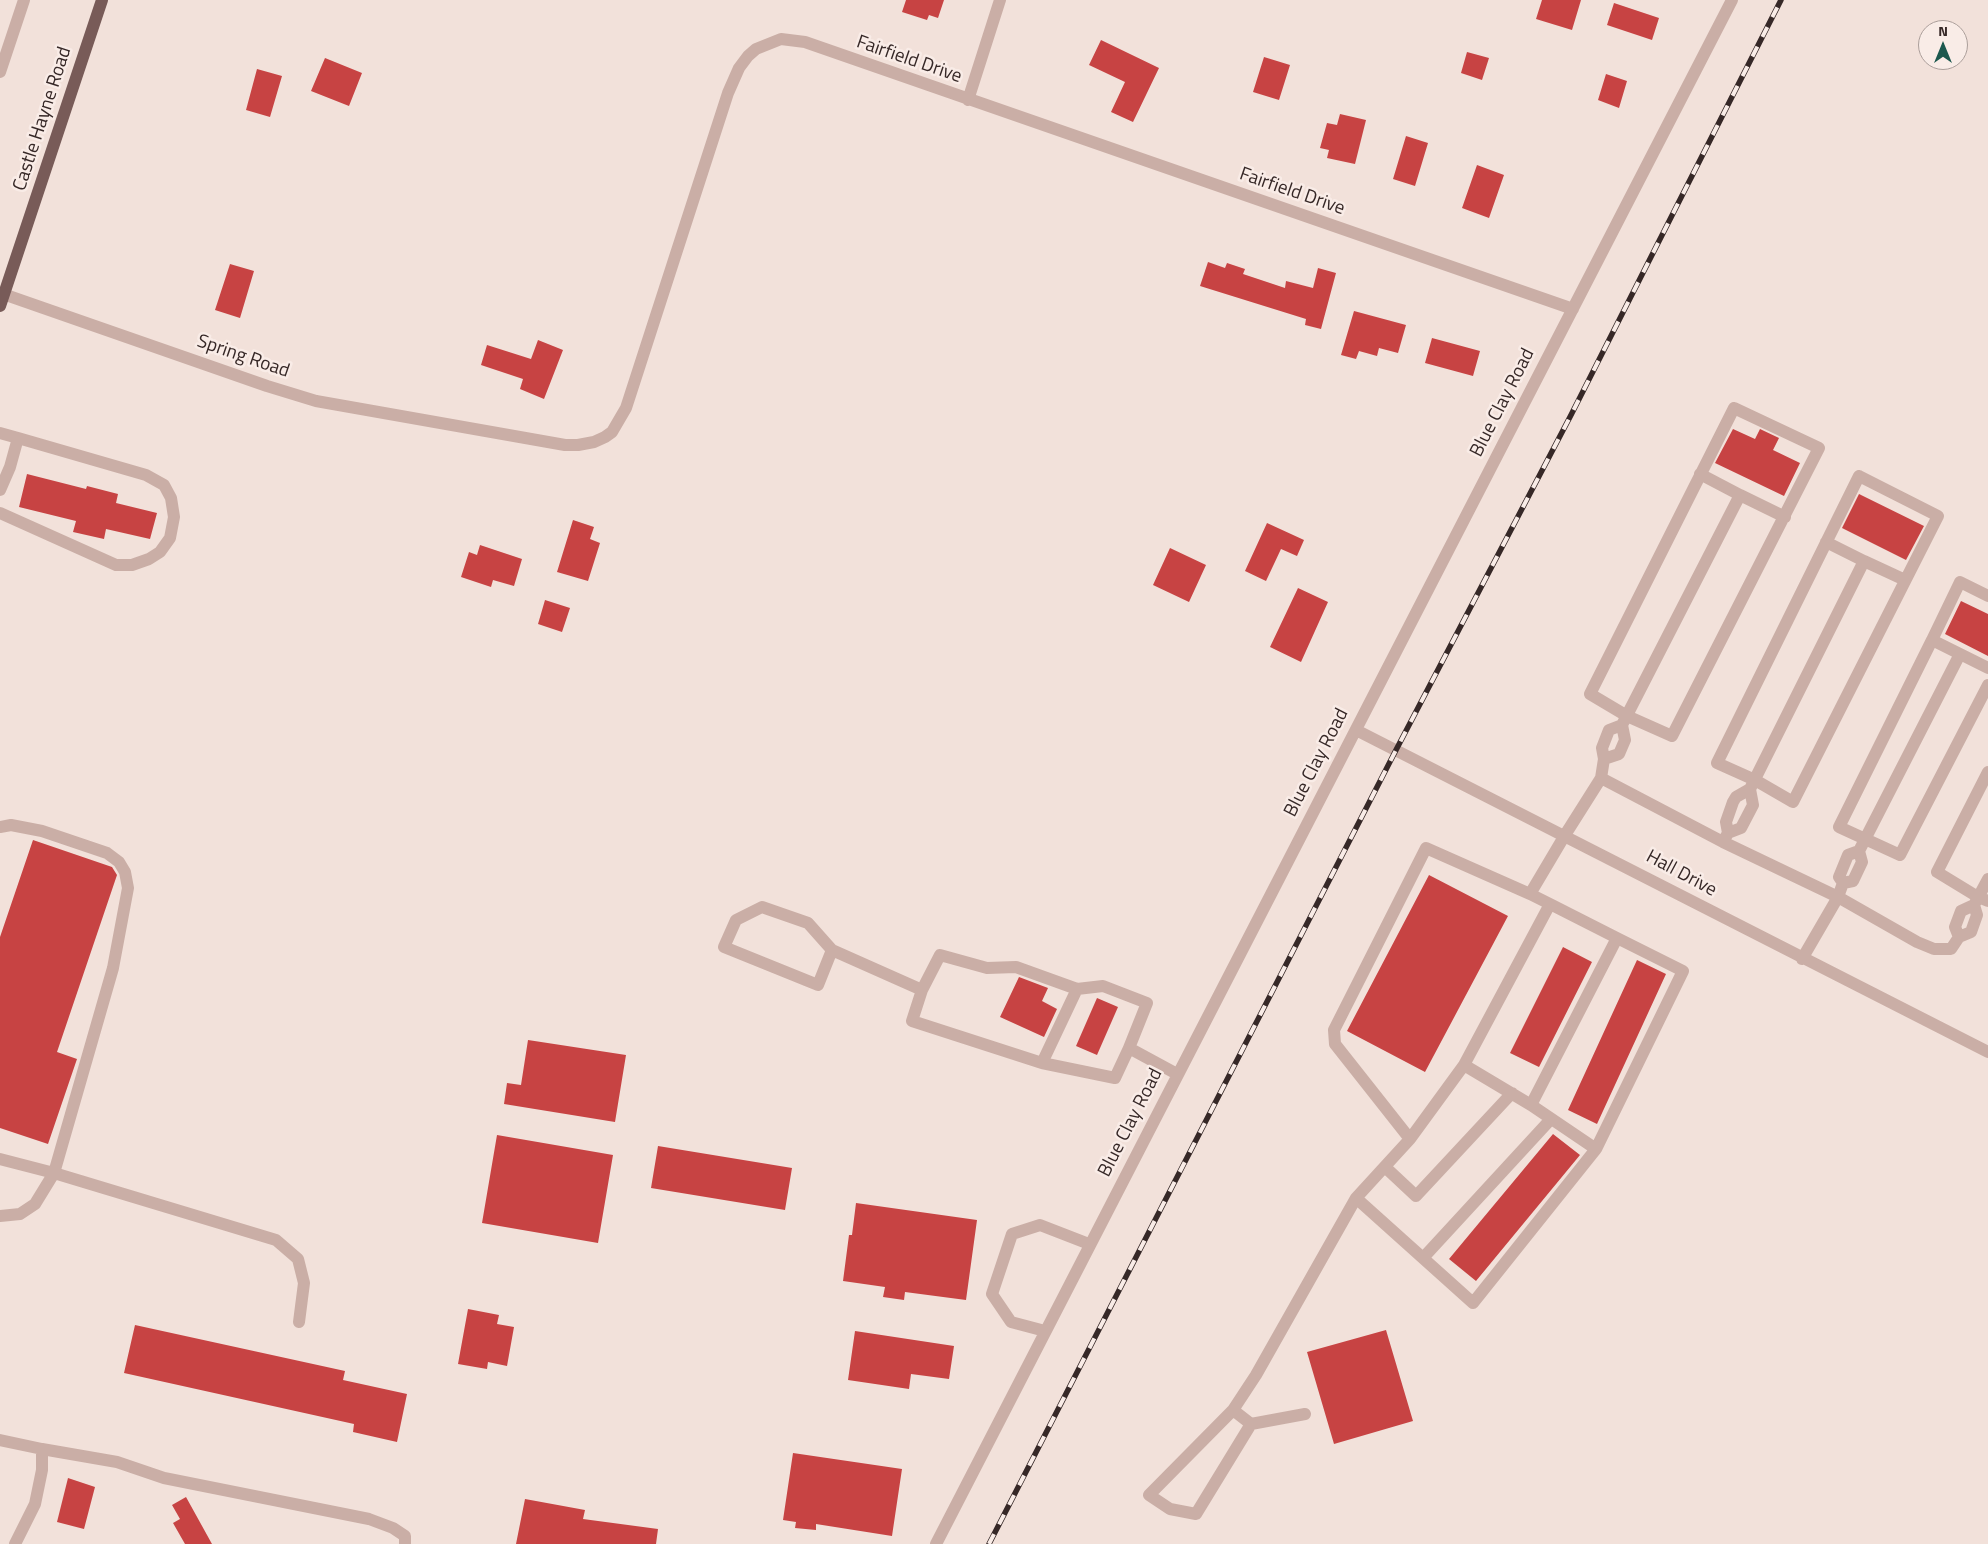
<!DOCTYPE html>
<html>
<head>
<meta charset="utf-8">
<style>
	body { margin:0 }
	#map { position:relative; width:1988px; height:1544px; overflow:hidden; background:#f2e1da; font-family:"Titillium Web",sans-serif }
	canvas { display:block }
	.north { position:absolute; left:1918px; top:20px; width:50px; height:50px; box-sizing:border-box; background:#f9ece7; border:1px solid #ab9e9a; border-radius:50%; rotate:0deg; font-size:14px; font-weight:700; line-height:20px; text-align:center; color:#362827 }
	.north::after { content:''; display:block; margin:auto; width:18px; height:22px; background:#1c584e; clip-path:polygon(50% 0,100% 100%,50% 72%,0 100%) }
</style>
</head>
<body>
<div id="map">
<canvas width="1988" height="1544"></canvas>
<div class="north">N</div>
</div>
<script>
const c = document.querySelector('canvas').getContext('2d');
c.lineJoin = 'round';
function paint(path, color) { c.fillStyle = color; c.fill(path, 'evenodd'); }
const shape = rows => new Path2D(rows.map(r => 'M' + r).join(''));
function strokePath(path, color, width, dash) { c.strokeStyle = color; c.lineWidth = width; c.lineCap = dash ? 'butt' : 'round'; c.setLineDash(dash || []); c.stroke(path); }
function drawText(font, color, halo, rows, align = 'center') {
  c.font = font + ' "Titillium Web",sans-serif'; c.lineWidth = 5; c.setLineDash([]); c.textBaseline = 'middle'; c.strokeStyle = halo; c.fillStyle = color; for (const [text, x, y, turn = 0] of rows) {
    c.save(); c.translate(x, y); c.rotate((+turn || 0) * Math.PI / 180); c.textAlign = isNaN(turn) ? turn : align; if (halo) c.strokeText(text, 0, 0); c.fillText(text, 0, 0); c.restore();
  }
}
paint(shape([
	[906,0,944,0,938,18,929,15,927,20,902,12],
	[1542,0,1581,0,1572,30,1536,19],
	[1614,3,1659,18,1652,40,1607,25],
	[1101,40,1159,68,1133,122,1111,112,1125,82,1089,65],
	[1467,52,1489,58,1482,80,1461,73],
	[1264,57,1290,65,1279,100,1253,92],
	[325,58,362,73,349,106,311,91],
	[257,69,282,76,270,117,246,110],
	[1606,74,1627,81,1619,108,1598,100],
	[1340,114,1366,120,1355,164,1327,158,1329,150,1320,148,1327,123,1337,125],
	[1406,136,1428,143,1415,186,1393,179],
	[1477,165,1504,175,1489,218,1462,208],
	[1208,262,1225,268,1227,263,1245,269,1243,274,1285,288,1286,281,1313,288,1318,268,1336,273,1321,329,1305,325,1306,319,1200,286],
	[230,264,254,271,240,318,215,310],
	[1354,311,1406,325,1398,353,1379,348,1377,356,1359,351,1356,359,1341,355],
	[1432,338,1480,351,1473,376,1425,363],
	[538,340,563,350,544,399,520,389,523,379,481,365,487,345,531,359],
	[1733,429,1755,439,1760,429,1779,438,1773,450,1800,463,1784,496,1715,463],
	[27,474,86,489,87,486,118,494,116,503,157,513,150,539,106,529,104,539,73,532,76,521,19,507],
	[1859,494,1924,526,1906,560,1842,528],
	[573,520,594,527,590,539,600,543,588,581,557,572],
	[1267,523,1304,540,1297,556,1281,549,1266,581,1245,571],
	[480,545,522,559,514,586,493,580,491,587,461,577,469,552,477,555],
	[1170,548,1206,565,1189,602,1153,585],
	[1298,588,1328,602,1301,662,1270,647],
	[545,600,570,608,562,632,538,624],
	[1961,601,1988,614,1988,656,1945,634],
	[33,840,112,867,117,875,57,1052,77,1059,48,1144,0,1128,0,937],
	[1429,875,1508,916,1425,1072,1347,1031],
	[1563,947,1592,962,1539,1067,1510,1053],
	[1637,960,1666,974,1597,1124,1568,1110],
	[1019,977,1048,988,1042,1001,1057,1009,1044,1037,1000,1017],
	[1097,998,1118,1007,1097,1055,1076,1046],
	[528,1040,626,1055,615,1122,504,1104,507,1083,521,1085],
	[1553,1134,1580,1155,1476,1281,1449,1259],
	[497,1135,613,1155,598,1243,482,1223],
	[658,1146,792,1168,785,1210,651,1188],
	[856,1203,977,1220,966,1300,905,1292,904,1300,883,1297,885,1287,843,1281,849,1235,852,1235],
	[468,1309,499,1315,497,1324,514,1327,507,1366,488,1362,487,1369,458,1364],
	[135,1325,345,1371,343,1380,407,1394,397,1442,353,1432,354,1424,124,1373],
	[1386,1330,1413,1421,1334,1444,1307,1352],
	[855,1331,954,1346,949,1379,911,1374,909,1389,848,1380],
	[793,1453,902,1469,892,1536,816,1524,816,1530,795,1528,796,1522,783,1520],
	[68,1478,95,1487,84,1529,57,1522],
	[186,1497,212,1544,185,1544,173,1523,180,1519,172,1505],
	[525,1499,585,1510,583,1519,658,1529,656,1544,516,1544]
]), '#c74343');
strokePath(shape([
	[0,72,24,0],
	[968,100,1000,0],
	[0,293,267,386,316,401,565,445,578,445,594,442,605,437,612,432,626,408,728,93,739,68,748,56,756,49,781,39,805,42,1573,309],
	[1734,408,1819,448,1672,736,1627,716,1590,694,1734,408],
	[0,433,18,438,10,467,0,490],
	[1859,476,1938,516,1793,802,1755,780,1717,763,1859,476],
	[1740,495,1785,517],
	[0,513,116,565,132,565,149,559,160,552,170,538,174,517,171,498,164,485,146,475,18,438],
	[1864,561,1905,580],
	[1988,596,1960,582,1932,640,1988,668],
	[1932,640,1839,827,1900,855,1988,685],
	[1623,723,1740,495,1700,474],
	[1356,730,1988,1052],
	[1988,772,1937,872,1978,897,1988,901],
	[1601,778,1723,842,1728,833,1741,828,1753,805,1750,789,1736,797,1733,802,1726,822,1728,833],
	[1750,789,1864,561,1826,542],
	[0,827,11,825,42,831,107,853,119,862,125,872,128,888,113,968,54,1173,35,1204,20,1214,0,1216],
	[1723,842,1838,897,1843,883],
	[1859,851,1960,654],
	[1859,851,1862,862,1853,881,1843,883,1839,877,1848,855,1859,851],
	[1530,894,1550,904,1464,1065,1410,1139,1335,1044,1334,1030,1426,848,1530,894,1565,835,1601,778,1604,759,1602,748,1609,730,1622,725,1625,740,1619,754,1604,759],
	[1959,937,1955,927,1961,911,1974,905,1988,879],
	[832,950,818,985,724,947,736,920,762,907,808,923,832,950,922,990],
	[1802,959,1838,897,1917,942,1934,949,1951,949,1959,937,1971,932,1977,915,1974,905],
	[1129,1048,1115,1078,1042,1063,1077,989,1103,986,1147,1003,1129,1048,1177,1074],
	[1042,1063,912,1021,922,990,940,955,987,968,1016,967,1077,989],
	[1464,1065,1531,1105,1617,938,1550,904],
	[1531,1105,1596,1149,1683,971,1617,938],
	[0,1159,54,1173,276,1240,298,1259,304,1283,299,1322],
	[1385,1167,1416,1196,1512,1093],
	[1356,1198,1473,1303,1596,1149],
	[1423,1258,1551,1119],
	[1045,1331,1011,1322,992,1294,1012,1234,1040,1225,1089,1244],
	[1233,1410,1251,1424,1305,1414],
	[1251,1424,1196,1514,1170,1509,1149,1495,1233,1410,1256,1375,1356,1198,1410,1139],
	[0,1440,42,1449,42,1470,35,1504,15,1544],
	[42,1449,117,1462,164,1478,369,1519,393,1528,405,1536,405,1544],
	[936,1544,1732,0]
]), '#caaea6', 12);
strokePath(shape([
	[0,306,102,0]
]), '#785b58', 12);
const rail = shape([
	[989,1544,1396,750,1571,415,1781,0]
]);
strokePath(rail, '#362827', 5.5);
strokePath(rail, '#f9ece7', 4, [11]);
drawText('19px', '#362827', '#f9ece7', [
	["Fairfield Drive",909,60,19],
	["Castle Hayne Road",43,119,-72],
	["Fairfield Drive",1292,192,19],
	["Spring Road",243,357,19],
	["Blue Clay Road",1503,403,-63],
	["Blue Clay Road",1317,763,-63],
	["Hall Drive",1681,874,28],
	["Blue Clay Road",1131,1123,-63]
]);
</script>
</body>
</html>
